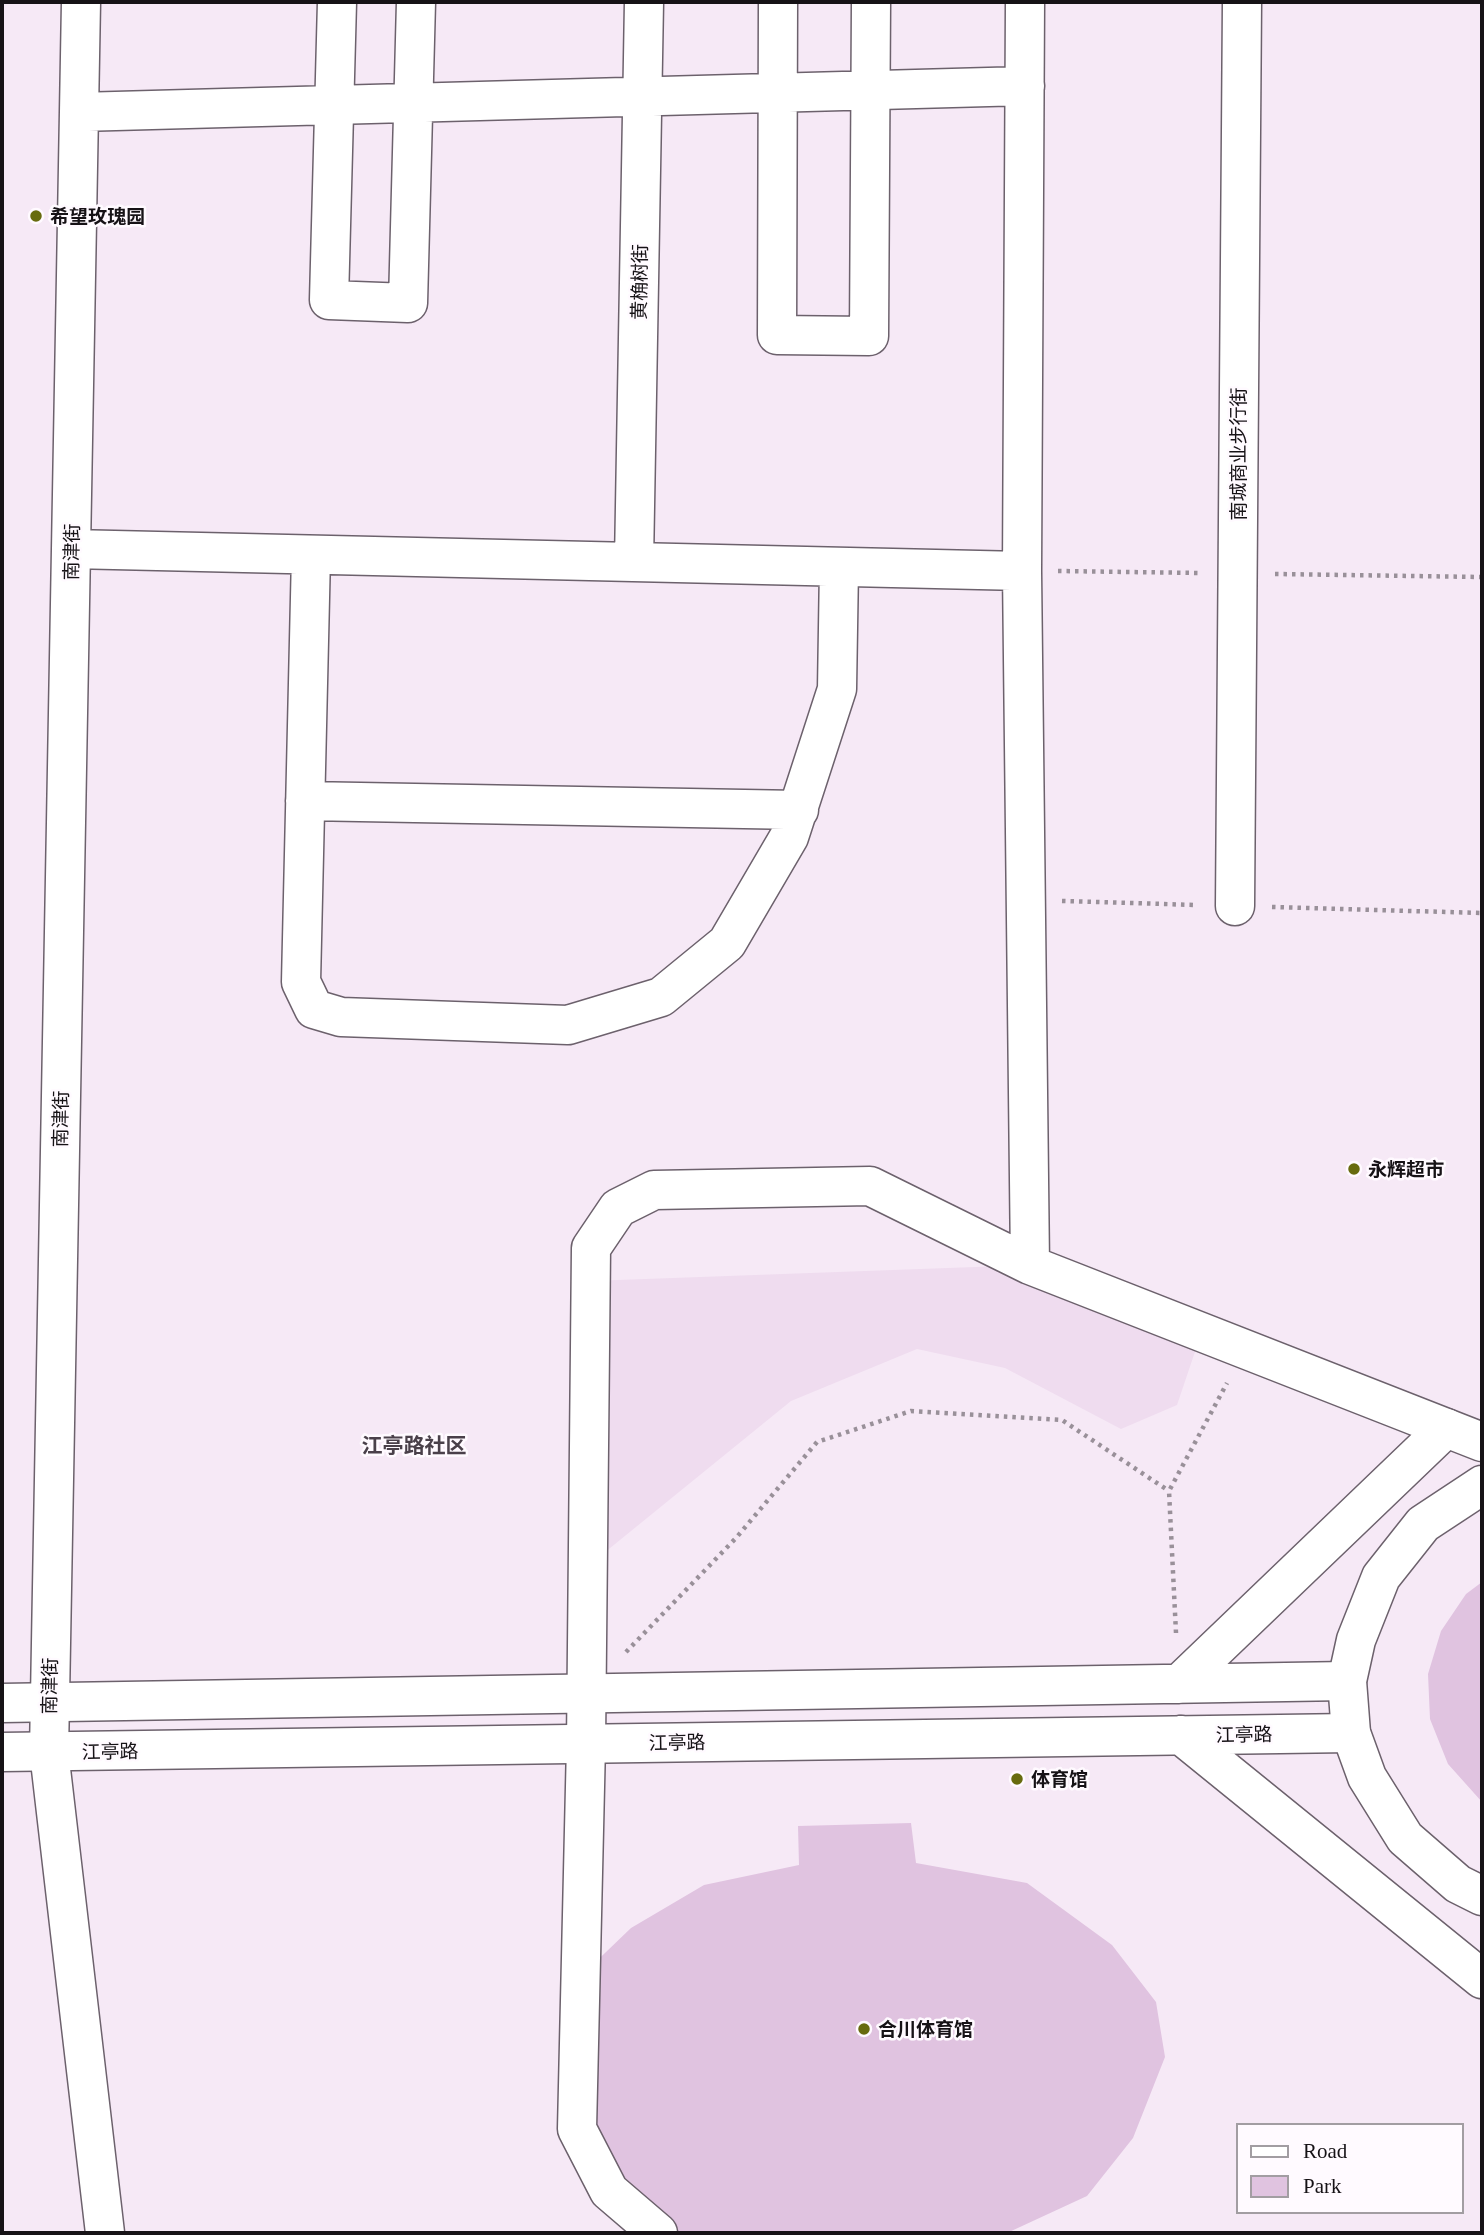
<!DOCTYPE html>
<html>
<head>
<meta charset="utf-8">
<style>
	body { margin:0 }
	#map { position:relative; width:1484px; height:2235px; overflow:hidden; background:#f6e9f6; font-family:Georgia,serif }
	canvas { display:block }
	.frame { position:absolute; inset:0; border:4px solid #161216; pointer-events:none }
	.legend { position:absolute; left:1236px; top:2123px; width:228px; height:91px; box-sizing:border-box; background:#fffaff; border:2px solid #a29da2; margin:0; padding:9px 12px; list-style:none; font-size:21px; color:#161216 }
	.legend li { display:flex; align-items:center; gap:14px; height:35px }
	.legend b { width:35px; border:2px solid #a29da2 }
</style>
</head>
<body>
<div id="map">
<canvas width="1484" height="2235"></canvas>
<div class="frame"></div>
<ul class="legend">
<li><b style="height:9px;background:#fff"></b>Road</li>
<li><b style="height:19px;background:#e0c3e0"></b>Park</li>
</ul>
</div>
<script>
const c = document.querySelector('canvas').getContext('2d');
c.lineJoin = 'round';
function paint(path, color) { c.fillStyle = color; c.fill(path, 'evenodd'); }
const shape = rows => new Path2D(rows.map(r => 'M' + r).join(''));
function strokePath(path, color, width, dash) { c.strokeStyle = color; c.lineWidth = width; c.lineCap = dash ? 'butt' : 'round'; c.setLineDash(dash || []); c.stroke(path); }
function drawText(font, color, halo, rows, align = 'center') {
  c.font = font + ' Georgia,"Noto Sans SC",serif'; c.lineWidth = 5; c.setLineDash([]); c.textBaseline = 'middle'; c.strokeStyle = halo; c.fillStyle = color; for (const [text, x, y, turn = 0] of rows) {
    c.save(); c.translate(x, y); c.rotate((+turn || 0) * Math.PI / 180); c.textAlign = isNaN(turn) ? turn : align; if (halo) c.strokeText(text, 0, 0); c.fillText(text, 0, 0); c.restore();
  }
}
paint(shape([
	[1030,1265,1202,1331,1177,1405,1121,1429,1005,1368,917,1349,791,1401,588,1566,590,1281]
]), '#efdcef');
paint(shape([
	[1482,1582,1482,1802,1448,1764,1430,1719,1428,1674,1441,1631,1466,1594],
	[911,1823,916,1863,1027,1883,1112,1945,1156,2002,1165,2057,1133,2138,1087,2196,1007,2233,658,2233,577,2129,580,1977,631,1928,704,1885,799,1865,798,1826]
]), '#e0c3e0');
const minor = shape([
	[81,2,49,1752,105,2233],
	[337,2,329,300,408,303,416,2],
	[778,2,777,335,869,336,871,2],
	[1025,2,1022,571,1030,1265],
	[79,112,1025,86],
	[71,549,1022,571],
	[311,555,301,982,314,1009,341,1017,568,1025,661,997,727,943,789,837,837,689,839,567],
	[634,562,644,2],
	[305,801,799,810],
	[1235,906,1242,2],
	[658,2233,609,2191,577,2129,586,1744,591,1248,618,1208,654,1190,870,1186,1030,1265,1482,1442]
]);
const tertiary = shape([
	[1179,1684,1446,1428],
	[2,1703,1347,1681],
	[1181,1735,1482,1979],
	[2,1752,1351,1733]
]);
const primary = shape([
	[1482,1485,1423,1524,1381,1577,1356,1640,1347,1681,1351,1733,1367,1777,1405,1838,1458,1884,1482,1896]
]);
strokePath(minor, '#6c616c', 41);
strokePath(tertiary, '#6c616c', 41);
strokePath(primary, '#6c616c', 41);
strokePath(shape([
	[1058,571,1200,573],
	[1275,574,1482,577],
	[1062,901,1197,905],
	[1272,907,1482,913],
	[1176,1633,1169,1491,1227,1383],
	[626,1652,736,1538,817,1442,911,1411,1062,1420,1169,1491]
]), '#999099', 4.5, [3.5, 5]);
strokePath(minor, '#fff', 38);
strokePath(tertiary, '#fff', 38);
strokePath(primary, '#fff', 38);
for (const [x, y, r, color] of [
	[36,216,7,"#676b0e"],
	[1354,1169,7,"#676b0e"],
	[1017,1779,7,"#676b0e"],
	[864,2029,7,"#676b0e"]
]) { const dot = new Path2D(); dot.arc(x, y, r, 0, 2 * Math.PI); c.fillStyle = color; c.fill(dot); strokePath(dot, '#fffaff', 2.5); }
drawText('bold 19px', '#161216', '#fffaff', [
	["希望玫瑰园",50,216],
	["永辉超市",1368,1169],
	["体育馆",1031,1779],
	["合川体育馆",878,2029]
], 'left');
drawText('19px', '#161216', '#fffaff', [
	["黄桷树街",639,282,-89],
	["南城商业步行街",1238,454,-90],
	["南津街",71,552,-89],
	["南津街",60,1119,-89],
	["南津街",49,1686,-89],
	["江亭路",1244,1734,-1],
	["江亭路",677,1742,-1],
	["江亭路",110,1751,-1]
]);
drawText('bold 21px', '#4a404a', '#fffaff', [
	["江亭路社区",414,1445]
]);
</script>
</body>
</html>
